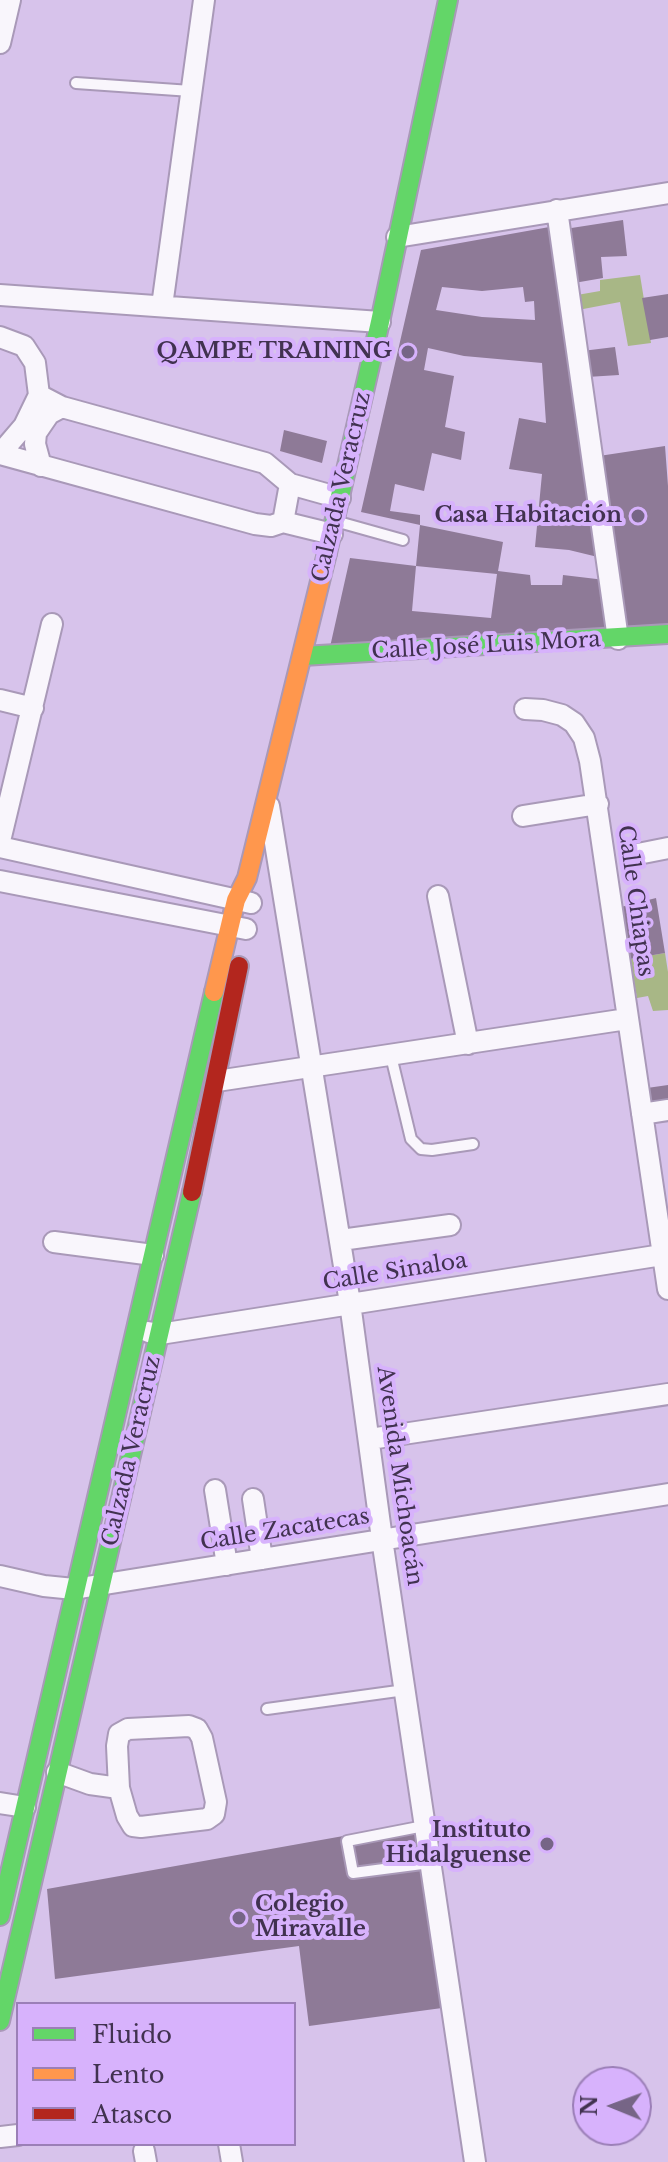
<!DOCTYPE html>
<html>
<head>
<meta charset="utf-8">
<style>
	body { margin:0 }
	#map { position:relative; width:668px; height:2162px; overflow:hidden; background:#d7c3eb; font-family:"Libre Baskerville",serif }
	canvas { display:block }
	.legend { position:absolute; left:16px; top:2002px; width:280px; height:144px; box-sizing:border-box; background:#d7b2fc; border:2px solid #9b7fb7; margin:0; padding:10px 14px; list-style:none; font-size:24px; color:#413250 }
	.legend li { display:flex; align-items:center; gap:16px; height:40px }
	.legend b { width:40px; border:2px solid #9b7fb7 }
	.north { position:absolute; left:572px; top:2066px; width:80px; height:80px; box-sizing:border-box; background:#d7b2fc; border:2px solid #9b7fb7; border-radius:50%; rotate:271deg; font-size:22px; font-weight:700; line-height:32px; text-align:center; color:#413250 }
	.north::after { content:''; display:block; margin:auto; width:28px; height:36px; background:#766586; clip-path:polygon(50% 0,100% 100%,50% 72%,0 100%) }
</style>
</head>
<body>
<div id="map">
<canvas width="668" height="2162"></canvas>
<ul class="legend">
<li><b style="height:10px;background:#63d668"></b>Fluido</li>
<li><b style="height:10px;background:#ff974d"></b>Lento</li>
<li><b style="height:10px;background:#b3261e"></b>Atasco</li>
</ul>
<div class="north">N</div>
</div>
<script>
const c = document.querySelector('canvas').getContext('2d');
c.lineJoin = 'round';
function paint(path, color) { c.fillStyle = color; c.fill(path, 'evenodd'); }
const shape = rows => new Path2D(rows.map(r => 'M' + r).join(''));
function strokePath(path, color, width, dash) { c.strokeStyle = color; c.lineWidth = width; c.lineCap = dash ? 'butt' : 'round'; c.setLineDash(dash || []); c.stroke(path); }
function drawText(font, color, halo, rows, align = 'center') {
  c.font = font + ' "Libre Baskerville",serif'; c.lineWidth = 8; c.setLineDash([]); c.textBaseline = 'middle'; c.strokeStyle = halo; c.fillStyle = color; for (const [text, x, y, turn = 0] of rows) {
    c.save(); c.translate(x, y); c.rotate((+turn || 0) * Math.PI / 180); c.textAlign = isNaN(turn) ? turn : align; if (halo) c.strokeText(text, 0, 0); c.fillText(text, 0, 0); c.restore();
  }
}
paint(shape([
	[640,275,651,343,628,346,620,302,578,310,577,295,600,291,600,280],
	[665,953,668,972,668,1010,653,1011,648,996,637,998,630,959]
]), '#a8b786');
paint(shape([
	[623,220,627,256,601,257,603,278,574,283,565,229],
	[555,226,602,558,569,550,535,547,542,474,509,469,519,418,546,423,542,363,464,356,428,348,424,370,454,376,445,427,465,432,461,460,432,453,424,491,395,484,390,511,420,515,420,525,361,512,421,250],
	[442,287,482,291,523,287,525,302,534,301,535,320,482,317,436,310],
	[668,294,668,337,650,340,642,298],
	[615,347,619,375,587,377,582,351],
	[284,430,327,441,322,463,280,451],
	[665,446,668,486,668,628,620,631,599,456],
	[420,525,503,542,498,571,530,575,531,585,562,585,563,575,605,580,612,635,330,647,350,558,416,566,412,611,491,618,497,574,416,566],
	[656,898,665,953,630,959,621,907],
	[668,1085,668,1106,652,1108,647,1088],
	[416,1823,442,2008,309,2026,299,1946,55,1979,47,1889]
]), '#8e7a97');
const lane = shape([
	[76,83,191,91],
	[335,521,403,540],
	[391,1056,411,1139,421,1149,432,1150,473,1144],
	[267,1709,405,1690],
	[424,1826,347,1841,353,1873,430,1863]
]);
const street = shape([
	[0,43,10,0],
	[557,210,618,639],
	[397,237,668,193],
	[0,295,380,322],
	[162,306,204,0],
	[0,337,24,346,35,363,39,395],
	[39,395,62,407,265,463,290,484,340,498],
	[0,454,255,524,271,526,283,522,332,534],
	[0,454,24,426,39,395],
	[41,466,35,444,36,433,49,414,62,407],
	[283,522,290,484],
	[0,700,33,708],
	[525,709,543,710,562,715,574,723,584,738,590,761,668,1289],
	[269,806,350,1303,382,1539,475,2162],
	[523,816,598,804],
	[0,841,52,624],
	[0,847,251,903],
	[638,854,668,848],
	[0,881,246,929],
	[438,896,468,1044],
	[217,1081,627,1019],
	[642,1114,668,1110],
	[341,1240,450,1225],
	[54,1242,153,1255],
	[148,1332,160,1334,662,1255],
	[370,1439,668,1394],
	[215,1490,227,1565],
	[253,1499,262,1559],
	[0,1576,44,1586,74,1589,668,1494],
	[189,1726,197,1729,202,1738,216,1802,214,1814,207,1819,141,1827,133,1826,127,1816,119,1788,117,1746,119,1734,128,1729,189,1726],
	[57,1772,90,1784,119,1788],
	[0,1803,25,1807],
	[0,2137,18,2135],
	[229,2144,232,2162],
	[144,2151,146,2162]
]);
const fast = shape([
	[327,553,380,322,448,0],
	[303,656,668,634],
	[0,1916,214,992],
	[0,2021,192,1192]
]);
const slow = shape([
	[214,992,236,900,247,878,327,553]
]);
const jam = shape([
	[192,1192,239,966]
]);
strokePath(lane, '#a999b8', 14);
strokePath(street, '#a999b8', 24);
strokePath(fast, '#a999b8', 22);
strokePath(slow, '#a999b8', 22);
strokePath(jam, '#a999b8', 22);
strokePath(lane, '#f9f6fc', 10);
strokePath(street, '#f9f6fc', 20);
strokePath(fast, '#63d668', 18);
strokePath(slow, '#ff974d', 18);
strokePath(jam, '#b3261e', 18);
for (const [x, y, r, color] of [
	[408,352,8,"#766586"],
	[638,516,8,"#766586"],
	[547,1844,8,"#766586"],
	[239,1918,8,"#766586"]
]) { const dot = new Path2D(); dot.arc(x, y, r, 0, 2 * Math.PI); c.fillStyle = color; c.fill(dot); strokePath(dot, '#d7b2fc', 3); }
drawText('bold 22px', '#413250', '#d7b2fc', [
	["QAMPE TRAINING",392,352],
	["Casa Habitación",622,516],
	["Instituto",531,1831],
	["Hidalguense",531,1856],
	["Colegio",255,1905,"left"],
	["Miravalle",255,1930,"left"]
], 'right');
drawText('22px', '#413250', '#d7b2fc', [
	["Calzada Veracruz",342,487,-77],
	["Calle José Luis Mora",486,646,-3],
	["Calle Chiapas",635,901,82],
	["Calle Sinaloa",395,1272,-9],
	["Calzada Veracruz",132,1451,-77],
	["Avenida Michoacán",399,1476,82],
	["Calle Zacatecas",285,1530,-9]
]);
</script>
</body>
</html>
